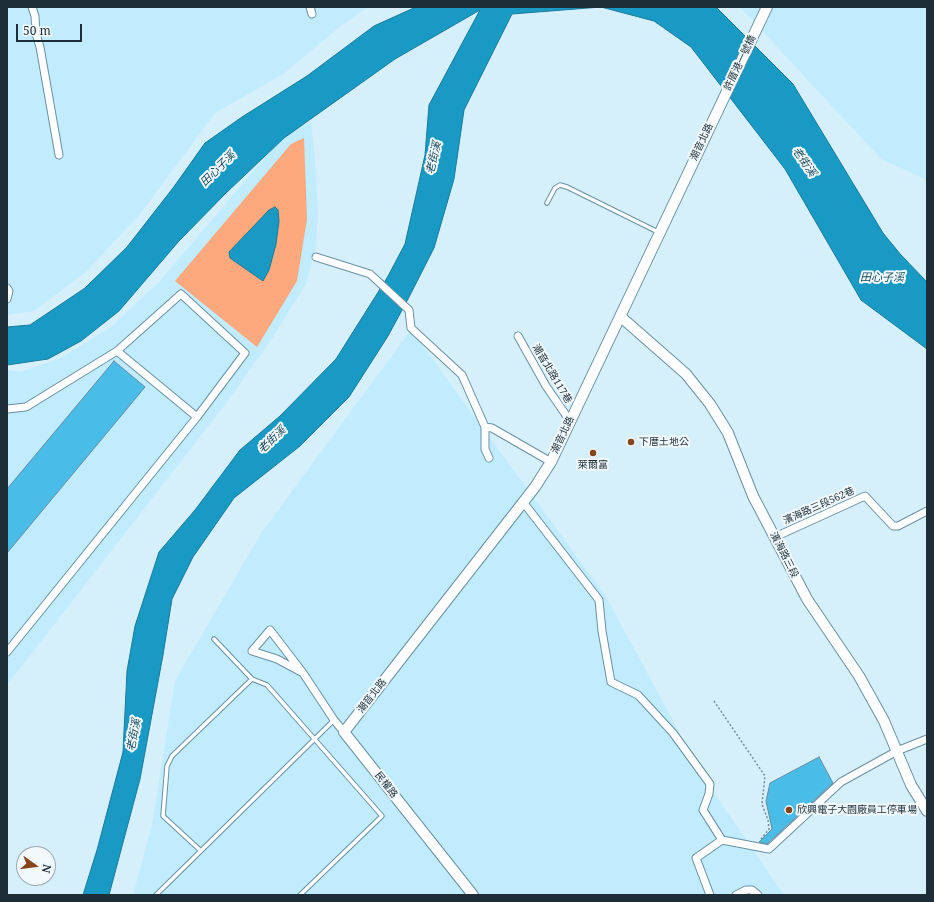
<!DOCTYPE html>
<html>
<head>
<meta charset="utf-8">
<style>
	body { margin:0 }
	#map { position:relative; width:934px; height:902px; overflow:hidden; background:#d5effb; font-family:"Noto Serif",serif }
	canvas { display:block }
	.frame { position:absolute; inset:0; border:8px solid #1d2e36; pointer-events:none }
	.north { position:absolute; left:16px; top:846px; width:40px; height:40px; box-sizing:border-box; background:#f1f9fd; border:1px solid #9ca8ad; border-radius:50%; rotate:104deg; font-size:11px; font-weight:700; line-height:16px; text-align:center; color:#1d2e36 }
	.north::after { content:''; display:block; margin:auto; width:14px; height:18px; background:#88431b; clip-path:polygon(50% 0,100% 100%,50% 72%,0 100%) }
	.scale { position:absolute; left:16px; top:24px; width:66px; height:18px; box-sizing:border-box; border:2px solid #1d2e36; border-top:0; padding-left:5px; font-size:12px; line-height:14px; white-space:nowrap; color:#1d2e36; -webkit-text-stroke:3px #f1f9fd; paint-order:stroke }
</style>
</head>
<body>
<div id="map">
<canvas width="934" height="902"></canvas>
<div class="frame"></div>
<div class="north">N</div>
<div class="scale">50 m</div>
</div>
<script>
const c = document.querySelector('canvas').getContext('2d');
c.lineJoin = 'round';
function paint(path, color) { c.fillStyle = color; c.fill(path, 'evenodd'); }
const shape = rows => new Path2D(rows.map(r => 'M' + r).join(''));
function strokePath(path, color, width, dash) { c.strokeStyle = color; c.lineWidth = width; c.lineCap = dash ? 'butt' : 'round'; c.setLineDash(dash || []); c.stroke(path); }
function drawText(font, color, halo, rows, align = 'center') {
  c.font = font + ' "Noto Serif","Noto Sans TC",serif'; c.lineWidth = 4; c.setLineDash([]); c.textBaseline = 'middle'; c.strokeStyle = halo; c.fillStyle = color; for (const [text, x, y, turn = 0] of rows) {
    c.save(); c.translate(x, y); c.rotate((+turn || 0) * Math.PI / 180); c.textAlign = isNaN(turn) ? turn : align; if (halo) c.strokeText(text, 0, 0); c.fillText(text, 0, 0); c.restore();
  }
}
paint(shape([
	[7,7,368,7,342,25,283,74,215,113,140,214,87,271,34,311,7,315],
	[740,7,927,7,927,180,881,159],
	[311,122,315,158,318,216,315,250,306,284,273,337,227,402,7,685,7,370,20,372,61,358,111,327,159,282,285,134],
	[411,330,605,595,704,778,784,895,133,895,152,825,175,681,262,532]
]), '#c1ebfe');
paint(shape([
	[304,138,307,219,297,281,257,347,175,281,291,144]
]), '#fda87d');
const water = shape([
	[416,7,716,7,793,84,883,233,901,255,927,282,927,349,861,300,785,169,691,47,654,21,601,7,512,14,464,110,454,179,434,248,408,299,388,336,349,397,300,446,234,498,193,557,172,599,163,655,140,779,109,895,83,895,97,850,123,752,127,671,135,626,159,552,195,510,240,450,280,416,336,359,387,278,405,244,425,155,429,105,480,10,395,59,284,138,226,193,179,241,119,311,81,341,48,359,7,365,7,327,30,325,85,288,127,247,173,188,205,143,242,117,307,76,374,26,416,7],
	[275,207,278,210,279,221,276,244,269,270,263,281,230,258,229,252,269,210,275,207]
]);
paint(water, '#189ac5');
strokePath(water, '#1a7a9a', 1);
const building = shape([
	[114,361,145,387,7,553,7,489,114,361],
	[819,757,833,783,767,844,759,842,772,829,766,801,770,783,819,757]
]);
paint(building, '#4abce8');
strokePath(building, '#648d9f', 1);
const lane = shape([
	[547,203,555,188,560,185,567,187,658,232],
	[214,639,252,679,267,685,382,816,300,895],
	[201,851,163,816,167,766,172,756,252,679],
	[156,895,334,720]
]);
const street = shape([
	[32,7,35,16,36,34,40,47,59,155],
	[310,7,312,14],
	[316,257,370,274,409,310,411,328,462,375,485,427,485,449,489,458],
	[7,288,9,291,7,299],
	[518,336,546,386,570,421],
	[117,351,197,417],
	[7,409,26,407,117,351,181,294,245,353,197,417,7,652],
	[485,427,492,428,551,462],
	[523,502,599,600,602,631,611,682,638,695,673,733,710,784,709,794,703,810,722,840],
	[775,537,865,496,893,526,898,526,927,511],
	[303,673,277,659,252,651,270,630,303,673,334,720,344,732],
	[722,840,769,849,841,782,897,751,927,739],
	[710,895,696,858,722,840],
	[736,895,746,890,752,890,758,895]
]);
const secondary = shape([
	[621,317,686,374,710,404,728,433,753,496,807,599,859,676,884,721,911,785,927,811],
	[473,895,344,732,535,487,551,462,767,7]
]);
strokePath(lane, '#6891a4', 5.5);
strokePath(street, '#6891a4', 9);
strokePath(secondary, '#6891a4', 12);
strokePath(shape([
	[714,701,765,776,762,804,768,820,769,829,761,839]
]), '#788d97', 1.5, [2, 2]);
strokePath(lane, '#fff', 3.5);
strokePath(street, '#fff', 7);
strokePath(secondary, '#fff', 10);
for (const [x, y, r, color] of [
	[631,442,4,"#88431b"],
	[593,453,4,"#88431b"],
	[789,810,4,"#88431b"]
]) { const dot = new Path2D(); dot.arc(x, y, r, 0, 2 * Math.PI); c.fillStyle = color; c.fill(dot); strokePath(dot, '#f1f9fd', 1.5); }
drawText('10px', '#1d2e36', '#f1f9fd', [
	["許厝港一號橋",740,63,-64],
	["潮音北路",702,142,-65],
	["潮音北路117巷",552,374,59],
	["潮音北路",563,435,-65],
	["濱海路三段562巷",819,506,-24],
	["濱海路三段",784,555,63],
	["潮音北路",372,696,-52],
	["民權路",386,785,52]
]);
drawText('10px', '#1d2e36', '#f1f9fd', [
	["下厝土地公",639,442],
	["萊爾富",593,465,"center"],
	["欣興電子大園廠員工停車場",797,810]
], 'left');
drawText('italic 11px', '#18485a', '#f1f9fd', [
	["老街溪",434,158,-77],
	["老街溪",804,162,55],
	["田心子溪",218,169,-45],
	["田心子溪",882,278],
	["老街溪",272,440,-44],
	["老街溪",134,735,-79]
]);
</script>
</body>
</html>
